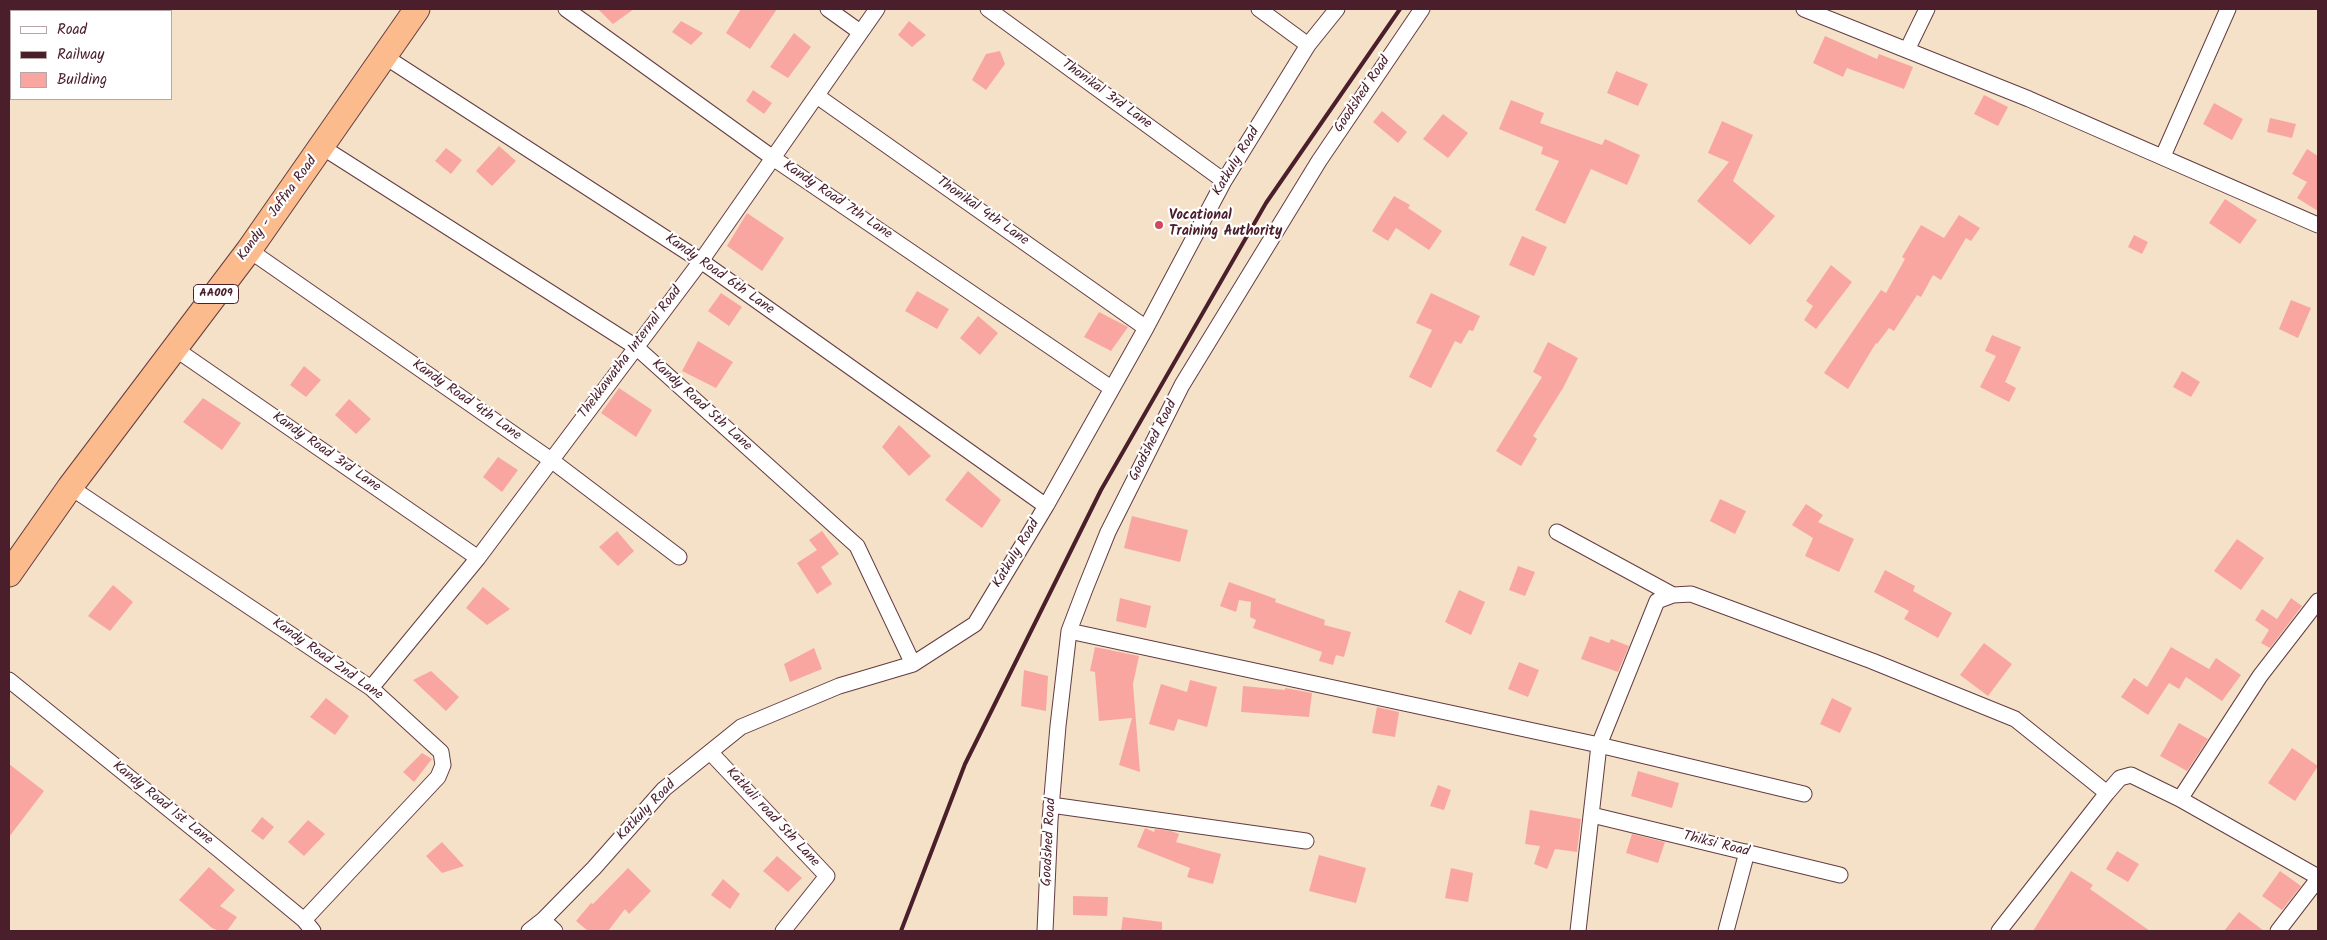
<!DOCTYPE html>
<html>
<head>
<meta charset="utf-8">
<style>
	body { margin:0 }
	#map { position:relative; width:2327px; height:940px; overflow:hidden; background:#f5e1c7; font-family:Kalam,sans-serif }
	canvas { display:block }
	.frame { position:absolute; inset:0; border:10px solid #4a1f2b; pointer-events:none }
	.legend { position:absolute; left:10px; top:10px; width:162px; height:90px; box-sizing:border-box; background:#fff; border:1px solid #b7a5aa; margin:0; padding:6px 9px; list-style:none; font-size:15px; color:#4a1f2b }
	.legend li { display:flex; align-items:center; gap:10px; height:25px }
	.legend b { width:25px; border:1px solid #b7a5aa }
</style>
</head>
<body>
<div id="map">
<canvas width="2327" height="940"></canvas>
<div class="frame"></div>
<ul class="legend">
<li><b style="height:6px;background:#fff"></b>Road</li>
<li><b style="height:6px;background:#4a1f2b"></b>Railway</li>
<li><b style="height:14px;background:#faa6a0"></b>Building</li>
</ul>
</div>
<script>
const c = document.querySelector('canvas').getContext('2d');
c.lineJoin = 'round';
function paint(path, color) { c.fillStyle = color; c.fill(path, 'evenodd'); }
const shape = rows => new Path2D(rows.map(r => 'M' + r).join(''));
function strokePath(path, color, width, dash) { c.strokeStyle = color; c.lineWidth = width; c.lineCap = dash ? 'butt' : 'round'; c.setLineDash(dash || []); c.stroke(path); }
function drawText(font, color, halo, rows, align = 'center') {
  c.font = font + ' Kalam,sans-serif'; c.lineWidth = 4.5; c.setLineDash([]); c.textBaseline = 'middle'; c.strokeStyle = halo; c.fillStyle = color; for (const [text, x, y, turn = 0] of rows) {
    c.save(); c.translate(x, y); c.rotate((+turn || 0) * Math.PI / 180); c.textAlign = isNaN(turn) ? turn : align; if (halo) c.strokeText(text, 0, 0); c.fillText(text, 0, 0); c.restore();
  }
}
paint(shape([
	[598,9,634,9,613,24],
	[741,9,777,9,750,49,726,33],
	[681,21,703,33,691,45,672,32],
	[909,21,926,35,912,47,898,35],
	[794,33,811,47,788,78,770,67],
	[1825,36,1877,59,1879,54,1913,67,1904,89,1847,68,1843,77,1813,63],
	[1000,51,1005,64,986,90,972,80,986,54],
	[1616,71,1648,84,1638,106,1607,93],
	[753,90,772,103,764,114,746,101],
	[1984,95,2008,107,1998,126,1974,114],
	[1511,100,1544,113,1540,123,1602,145,1605,139,1640,155,1627,185,1591,169,1565,224,1535,210,1559,161,1541,154,1543,147,1499,129],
	[2214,103,2243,119,2232,140,2203,124],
	[1382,111,1407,132,1398,143,1373,122],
	[1443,114,1468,133,1448,158,1423,139],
	[2270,118,2296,124,2292,138,2267,132],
	[1722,121,1753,135,1733,181,1775,216,1750,245,1697,201,1729,162,1708,153],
	[499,146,516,161,492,186,476,171],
	[446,148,462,160,451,174,435,161],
	[2307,149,2318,156,2318,211,2297,198,2307,182,2292,174],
	[1394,196,1410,205,1408,208,1442,231,1429,250,1396,228,1388,241,1372,231],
	[2225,199,2257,220,2240,244,2209,223],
	[747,213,784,238,762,271,727,246],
	[1959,215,1980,228,1971,241,1966,238,1941,280,1933,275,1921,297,1917,295,1894,331,1889,328,1877,344,1876,343,1848,389,1824,373,1881,290,1886,293,1905,259,1902,257,1921,225,1944,238],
	[2134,235,2148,242,2142,254,2128,247],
	[1522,236,1547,247,1534,276,1509,265],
	[1831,265,1852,282,1816,329,1804,320,1813,306,1806,301],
	[917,291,949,309,937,329,905,311],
	[721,293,742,307,729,326,708,311],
	[1431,293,1480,316,1473,331,1469,330,1461,344,1455,341,1431,388,1409,377,1432,330,1416,323],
	[2291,300,2311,308,2298,338,2279,329],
	[1099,312,1128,327,1111,351,1084,337],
	[978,316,998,333,980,355,960,338],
	[1992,335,2021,347,2005,382,2016,388,2009,402,1980,387,1996,356,1985,351],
	[698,341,733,362,716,388,682,371],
	[1548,342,1578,358,1563,388,1533,436,1537,439,1521,466,1496,451,1542,377,1533,372],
	[304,366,321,380,306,397,290,385],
	[2182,371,2200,382,2191,397,2173,387],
	[619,388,652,410,636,437,601,413],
	[203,398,241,423,222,450,183,422],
	[349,399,371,419,356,434,335,415],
	[899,425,931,456,909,476,882,447],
	[498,457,518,470,502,492,483,477],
	[968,471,1001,500,982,528,945,500],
	[1720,499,1746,511,1735,534,1710,521],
	[1806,504,1823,515,1818,522,1854,539,1839,572,1805,556,1813,538,1792,525],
	[1132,516,1188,530,1180,562,1124,548],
	[617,531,634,551,618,566,599,547],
	[822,531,839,554,821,567,832,584,817,594,797,563,817,550,809,540],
	[2237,539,2264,558,2241,590,2214,571],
	[1518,566,1535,572,1525,596,1509,590],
	[1885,570,1915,586,1913,591,1952,613,1938,638,1904,619,1909,611,1874,592],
	[1229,582,1276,599,1275,602,1325,620,1324,625,1351,632,1344,657,1336,655,1333,665,1319,661,1322,652,1253,628,1256,620,1250,617,1251,602,1239,600,1236,612,1220,606],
	[113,585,133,602,110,631,88,616],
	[483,587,510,609,487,625,466,608],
	[1459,590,1485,602,1471,635,1445,622],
	[1120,598,1151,606,1146,628,1116,621],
	[2291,598,2302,606,2270,648,2261,643,2269,630,2255,620,2262,609,2277,619],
	[1590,636,1609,643,1611,639,1629,646,1618,672,1581,659],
	[1984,643,2012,664,1988,696,1960,675],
	[1095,647,1139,656,1133,684,1140,772,1119,765,1132,718,1099,721,1095,672,1090,671],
	[2171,647,2209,669,2216,658,2241,675,2222,701,2186,677,2179,689,2169,683,2148,715,2121,697,2134,678,2147,687],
	[814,648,822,669,790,682,784,664],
	[1519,662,1539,670,1528,697,1508,689],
	[1024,670,1048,676,1046,711,1021,706],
	[431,671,459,697,446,711,413,680],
	[1190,680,1217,687,1207,727,1178,719,1174,731,1149,724,1161,684,1187,692],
	[1243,686,1285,690,1285,688,1312,693,1309,717,1241,712],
	[326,698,349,716,335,735,310,717],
	[1832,698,1852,708,1840,733,1820,724],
	[1377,707,1399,712,1395,737,1372,733],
	[2179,723,2208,739,2187,771,2160,756],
	[2292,748,2318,766,2295,801,2268,783],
	[422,753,432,759,414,782,403,772],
	[9,764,44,791,9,837],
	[1638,771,1679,783,1672,808,1631,796],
	[1438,785,1451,790,1444,810,1430,806],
	[1530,810,1581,819,1577,852,1555,849,1547,869,1534,864,1540,846,1525,844],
	[262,817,274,827,263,840,251,831],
	[308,820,325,834,304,856,288,842],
	[1145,828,1154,832,1155,829,1171,831,1179,834,1176,842,1221,854,1213,884,1187,877,1190,868,1137,847],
	[1632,834,1665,842,1658,863,1626,853],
	[442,842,464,866,442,873,426,856],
	[2117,851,2139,864,2128,882,2106,869],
	[1319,855,1366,868,1356,903,1309,891],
	[777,856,802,878,788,892,763,871],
	[209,867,235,890,220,906,237,917,227,931,219,931,212,928,179,900],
	[628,868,651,891,629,914,625,909,608,931,588,931,576,921,591,903,593,904],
	[1451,868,1473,873,1468,902,1445,898],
	[2071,871,2093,885,2090,889,2150,931,2033,931],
	[2280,871,2301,886,2282,910,2262,896],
	[723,879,740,894,730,909,711,895],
	[1073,896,1108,897,1107,916,1073,915],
	[2239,912,2264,931,2224,931],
	[1123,917,1162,922,1162,931,1121,931]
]), '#faa6a0');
const minor = shape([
	[566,9,773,158,1111,388],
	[828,9,860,32],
	[988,9,1224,181],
	[1259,9,1308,45],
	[1804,9,2029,99,2318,225],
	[1907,50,1927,9],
	[384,56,701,261,1046,506],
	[817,96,1146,328],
	[322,147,636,347,857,546,913,664],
	[2163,156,2228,9],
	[249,250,551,460,679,557],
	[174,348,478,558],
	[70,487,371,688,441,752,443,765,438,777,304,920],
	[1557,532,1673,595],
	[1069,631,1599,745,1804,794],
	[9,680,218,849,304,920,313,931],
	[371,688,478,558,701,261,877,9],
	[710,752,827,876,783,931],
	[2180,799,2260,676,2318,601],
	[1051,805,1306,841],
	[1592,815,1840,875],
	[543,920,555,931],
	[529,931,543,920,594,868,664,789,741,727,839,686,913,664,975,624,1046,506,1146,328,1224,181,1308,45,1337,9],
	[1045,931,1050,820,1058,726,1069,631,1085,589,1108,532,1182,385,1319,161,1422,9],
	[1578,931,1599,745,1657,601,1673,595,1691,594,1872,661,2015,719,2107,793],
	[1726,931,1747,852],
	[1999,931,2107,793,2120,778,2131,775,2180,799,2318,877],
	[2278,931,2318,879]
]);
const trunk = shape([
	[9,574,70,487,249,250,417,9]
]);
strokePath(minor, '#643c42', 17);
strokePath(trunk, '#643c42', 27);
strokePath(minor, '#fff', 15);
strokePath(trunk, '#fbbb8c', 25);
strokePath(shape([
	[901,931,965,764,1101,490,1266,203,1400,9]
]), '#4a1f2b', 4);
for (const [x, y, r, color] of [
	[1159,225,5,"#d1495b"]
]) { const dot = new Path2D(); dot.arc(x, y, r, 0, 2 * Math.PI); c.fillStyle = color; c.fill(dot); strokePath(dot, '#fff', 2); }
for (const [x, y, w] of [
	[216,294,45]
]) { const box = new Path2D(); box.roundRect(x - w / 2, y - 9.5, w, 19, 4); c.fillStyle = '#fff'; c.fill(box); strokePath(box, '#4a1f2b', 1); }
drawText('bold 12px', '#4a1f2b', null, [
	["AA009",216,294]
]);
drawText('14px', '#4a1f2b', '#fff', [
	["Thonikal 3rd Lane",1106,95,36],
	["Goodshed Road",1363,95,-56],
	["Katkuly Road",1237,162,-59],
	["Kandy Road 7th Lane",837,201,34],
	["Kandy - Jaffna Road",278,209,-54],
	["Thonikal 4th Lane",982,212,35],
	["Kandy Road 6th Lane",719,275,35],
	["Thekkawatha Internal Road",631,353,-53],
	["Kandy Road 4th Lane",466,401,35],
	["Kandy Road 5th Lane",701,406,42],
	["Goodshed Road",1154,441,-63],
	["Kandy Road 3rd Lane",326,453,35],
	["Katkuly Road",1017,554,-59],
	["Kandy Road 2nd Lane",327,660,35],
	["Kandy Road 1st Lane",162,804,39],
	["Katkuly Road",647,811,-46],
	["Katkuli road 5th Lane",772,818,47],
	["Goodshed Road",1050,842,-87],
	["Thiksi Road",1716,845,14]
]);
drawText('bold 14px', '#4a1f2b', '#fff', [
	["Vocational",1169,217],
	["Training Authority",1169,233]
], 'left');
</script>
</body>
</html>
